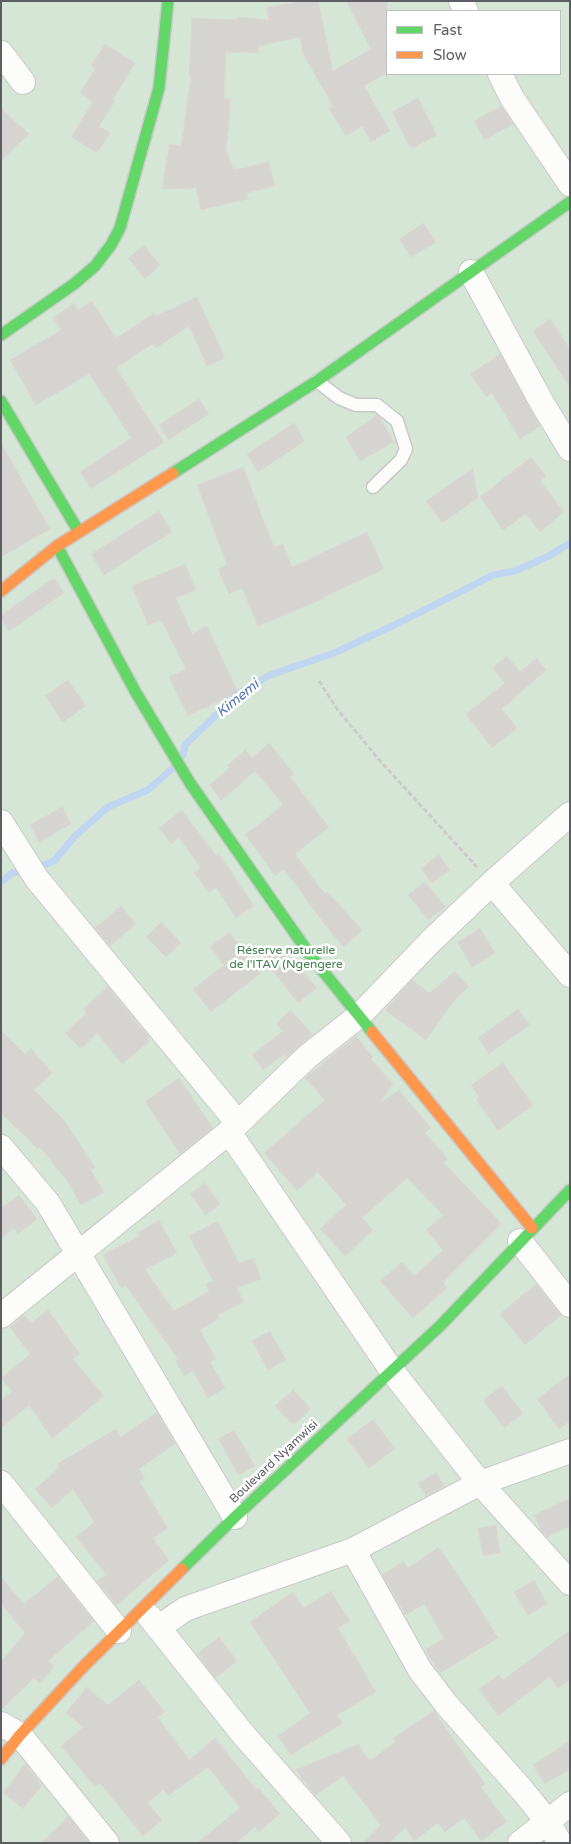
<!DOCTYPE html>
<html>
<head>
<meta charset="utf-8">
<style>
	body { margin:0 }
	#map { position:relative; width:571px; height:1844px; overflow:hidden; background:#ebebe6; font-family:"Varela Round",sans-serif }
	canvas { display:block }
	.frame { position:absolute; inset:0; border:2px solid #5c5e63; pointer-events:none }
	.legend { position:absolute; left:386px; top:10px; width:175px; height:65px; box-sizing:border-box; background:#fff; border:1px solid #bebfc1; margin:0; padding:6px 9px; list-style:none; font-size:15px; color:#5c5e63 }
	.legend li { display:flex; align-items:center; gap:10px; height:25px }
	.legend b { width:25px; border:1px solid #bebfc1 }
</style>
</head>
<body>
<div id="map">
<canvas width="571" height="1844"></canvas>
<div class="frame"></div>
<ul class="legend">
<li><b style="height:6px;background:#63d668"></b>Fast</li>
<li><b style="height:6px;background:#ff974d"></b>Slow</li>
</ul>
</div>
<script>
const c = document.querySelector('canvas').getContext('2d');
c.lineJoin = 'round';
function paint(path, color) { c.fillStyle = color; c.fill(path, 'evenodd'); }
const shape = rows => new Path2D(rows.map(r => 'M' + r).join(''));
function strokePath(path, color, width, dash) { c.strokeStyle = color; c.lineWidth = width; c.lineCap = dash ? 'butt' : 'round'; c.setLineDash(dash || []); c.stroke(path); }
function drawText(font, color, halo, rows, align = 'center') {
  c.font = font + ' "Varela Round",sans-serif'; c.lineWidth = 5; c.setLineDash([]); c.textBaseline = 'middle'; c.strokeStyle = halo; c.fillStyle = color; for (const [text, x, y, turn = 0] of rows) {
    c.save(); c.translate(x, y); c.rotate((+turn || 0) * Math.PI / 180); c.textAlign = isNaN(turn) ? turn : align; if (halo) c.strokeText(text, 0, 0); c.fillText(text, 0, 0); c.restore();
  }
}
paint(shape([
	[1,1,570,1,570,1843,1,1843],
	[387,11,560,11,560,74,387,74]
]), '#d6e6d6');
strokePath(shape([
	[183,755,185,745,239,693,270,675,334,653,403,621,493,575,515,571,549,556,570,543],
	[1,882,12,873,38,867,54,861,74,837,108,807,148,790,174,767]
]), '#bfd5f0', 7);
const building = shape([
	[304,1,318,1,333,71,371,49,346,1,387,1,387,79,385,74,364,86,390,131,371,142,362,126,346,136,329,108,333,106,303,54,300,37,259,46,258,53,226,52,224,98,231,99,226,151,234,170,269,162,275,186,247,193,248,199,201,210,196,188,162,189,169,144,181,146,191,77,189,77,192,18,237,20,237,17,269,20,267,7,304,1],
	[105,44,135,63,113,99,115,101,99,126,110,133,97,153,71,137,93,102,80,93,95,69,91,66,105,44],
	[418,98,437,135,411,149,392,112,418,98],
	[501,106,513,124,485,140,474,121,501,106],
	[1,108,29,134,1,161,1,108],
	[424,223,436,242,411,257,399,239,424,223],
	[144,245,160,265,145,279,128,258,144,245],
	[197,297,225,358,207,366,189,326,156,348,153,344,116,368,164,442,91,489,80,472,131,438,89,374,36,405,10,360,61,330,53,318,74,303,78,310,92,301,116,338,154,313,156,316,197,297],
	[550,319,570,349,570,388,533,331,550,319],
	[500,354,540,426,520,439,492,393,486,397,470,374,500,354],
	[199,399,209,414,169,440,159,425,199,399],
	[377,415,380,418,394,442,360,461,346,437,377,415],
	[294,423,305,441,258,472,247,454,294,423],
	[1,443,50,529,1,557,1,443],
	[531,457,546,476,540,481,564,512,540,532,526,514,503,530,480,497,531,457],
	[243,467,274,547,283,544,292,567,367,532,384,569,322,598,323,599,258,626,242,588,229,594,218,569,227,565,197,485,243,467],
	[473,468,478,498,442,523,426,501,473,468],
	[159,511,172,532,104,575,91,554,159,511],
	[185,564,196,590,176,598,192,634,207,626,238,692,188,716,169,677,186,669,161,620,148,625,132,586,185,564],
	[54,578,64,593,9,631,1,619,1,615,54,578],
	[507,656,520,672,537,658,546,670,502,709,517,728,492,748,466,714,505,683,493,668,507,656],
	[68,680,86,706,63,722,45,696,68,680],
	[269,743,294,774,290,777,329,827,295,854,325,894,327,891,362,930,344,947,332,934,284,869,275,876,245,834,270,816,283,804,255,771,221,801,210,785,229,768,227,766,245,750,252,758,269,743],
	[62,807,71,824,39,842,30,825,62,807],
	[182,810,216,856,219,854,254,906,236,918,216,887,209,893,194,873,201,868,179,838,171,844,159,828,182,810],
	[439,855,450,870,432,883,421,868,439,855],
	[425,881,445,907,428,920,408,895,425,881],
	[121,906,136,924,110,946,95,928,121,906],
	[161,922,181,943,166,957,146,937,161,922],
	[480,928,495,953,472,967,457,942,480,928],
	[229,932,261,973,211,1012,193,989,224,965,210,947,229,932],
	[279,945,317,988,298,1003,263,958,279,945],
	[455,971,469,987,457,997,426,1040,385,1010,412,980,430,993,455,971],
	[108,987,149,1037,147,1038,149,1042,122,1064,97,1033,81,1049,65,1033,86,1013,83,1009,108,987],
	[518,1009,530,1025,489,1054,478,1038,518,1009],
	[290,1010,313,1034,287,1057,284,1054,263,1070,252,1055,283,1031,276,1024,290,1010],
	[1,1030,25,1054,31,1048,52,1073,34,1090,65,1121,95,1168,91,1170,104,1192,81,1205,67,1181,40,1147,38,1149,1,1113,1,1030],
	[356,1036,373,1057,371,1059,393,1084,380,1103,399,1090,431,1128,425,1133,448,1159,444,1163,502,1224,443,1283,447,1288,413,1318,380,1281,402,1262,414,1276,443,1250,426,1230,443,1215,407,1178,362,1218,373,1230,345,1256,320,1229,346,1205,318,1172,297,1191,264,1153,325,1100,305,1078,356,1036],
	[503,1063,533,1105,498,1131,476,1100,479,1097,471,1085,503,1063],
	[179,1078,213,1128,180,1154,145,1102,179,1078],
	[205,1183,220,1204,206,1215,190,1194,205,1183],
	[19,1195,37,1219,18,1234,14,1228,1,1239,1,1208,19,1195],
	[159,1220,177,1253,145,1269,174,1311,209,1291,206,1284,213,1281,189,1236,218,1221,239,1263,254,1258,261,1279,237,1288,244,1302,218,1315,220,1318,200,1330,216,1359,210,1362,225,1388,208,1398,193,1371,184,1376,175,1360,178,1359,126,1286,121,1288,103,1255,139,1236,137,1233,159,1220],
	[536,1284,561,1315,525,1345,500,1314,536,1284],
	[48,1310,80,1354,73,1359,104,1396,52,1439,29,1405,1,1428,1,1401,12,1391,1,1378,30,1354,10,1327,24,1315,31,1323,48,1310],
	[270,1331,286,1360,268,1370,252,1341,270,1331],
	[570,1374,570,1421,559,1429,537,1399,570,1374],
	[502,1386,523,1413,504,1428,483,1400,502,1386],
	[293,1390,311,1409,293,1425,275,1406,293,1390],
	[157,1412,175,1444,139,1469,145,1478,139,1481,168,1528,153,1538,169,1560,117,1605,97,1582,106,1574,76,1537,94,1522,73,1489,52,1508,35,1489,59,1468,57,1464,116,1429,121,1437,157,1412],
	[373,1419,395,1449,369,1468,347,1439,373,1419],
	[234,1430,255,1466,239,1475,218,1439,234,1430],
	[436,1473,445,1486,426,1496,418,1483,436,1473],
	[570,1498,570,1526,547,1537,541,1530,534,1515,570,1498],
	[496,1525,500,1553,483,1556,478,1528,496,1525],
	[438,1547,463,1582,498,1638,440,1673,425,1650,444,1638,424,1604,406,1615,382,1575,404,1561,408,1568,438,1547],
	[58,1576,94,1621,48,1661,54,1666,40,1684,34,1678,1,1710,1,1662,25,1633,1,1604,1,1577,24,1604,58,1576],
	[534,1580,547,1604,528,1615,514,1592,534,1580],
	[331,1591,350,1621,338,1628,376,1692,337,1715,343,1723,291,1755,278,1736,310,1713,250,1622,293,1592,303,1608,331,1591],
	[570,1630,570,1680,558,1688,549,1677,498,1716,479,1689,499,1675,503,1680,570,1630],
	[219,1637,237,1661,215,1678,197,1654,219,1637],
	[139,1680,165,1712,158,1717,189,1760,215,1738,256,1789,258,1787,280,1814,259,1832,255,1827,236,1843,197,1843,240,1808,208,1767,168,1796,163,1790,148,1803,162,1820,143,1836,100,1783,95,1787,61,1746,83,1727,66,1713,87,1687,108,1705,139,1680],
	[434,1711,485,1784,481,1787,507,1822,481,1841,464,1818,445,1832,438,1823,414,1841,405,1828,389,1843,363,1843,381,1825,343,1776,315,1796,296,1770,358,1744,370,1761,395,1742,393,1738,434,1711],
	[570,1741,570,1769,545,1784,533,1765,570,1741],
	[25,1764,42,1785,23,1809,3,1793,25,1764],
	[68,1816,89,1843,41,1843,60,1825,68,1816]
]);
paint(building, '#d5d4d1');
strokePath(building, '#dad9d6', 1);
const lane = shape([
	[317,381,339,398,356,405,377,405,397,421,406,449,401,460,373,487]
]);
const street = shape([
	[461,1,466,11],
	[1,53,23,82],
	[500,74,512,98,570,184],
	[471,272,542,403,570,449],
	[1,822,37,879,238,1123],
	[492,883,570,975],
	[229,1132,392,1371,480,1483,570,1583],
	[1,1147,48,1203,235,1517],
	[520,1241,570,1305],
	[1,1316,229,1132,308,1056,360,1015,431,941,492,883,570,814],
	[1,1483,119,1631],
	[353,1550,420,1670,447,1705,523,1791,548,1822,560,1843],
	[149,1616,242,1733,339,1843],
	[158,1628,185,1609,353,1550,480,1483,570,1451],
	[1,1724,20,1735,107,1843],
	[520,1843,570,1804]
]);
const fast = shape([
	[1,335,74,284,95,266,111,245,120,228,159,88,168,1],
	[1,401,79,532],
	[173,473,317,381,570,202],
	[57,546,135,691,190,783,310,955,372,1032],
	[182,1569,235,1517,441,1325,570,1190]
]);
const slow = shape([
	[1,591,57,546,173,473],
	[372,1032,532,1228],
	[1,1759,20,1735,83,1667,182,1569]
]);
strokePath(lane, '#c8c9c8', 15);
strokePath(street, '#c8c9c8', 26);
strokePath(fast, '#c9c9c9', 14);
strokePath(slow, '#c9c9c9', 14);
strokePath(shape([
	[319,681,338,710,381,762,477,867]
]), '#c9cbca', 3, [5, 2.5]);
strokePath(lane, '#fcfcfb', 12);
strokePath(street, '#fcfcfb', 24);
strokePath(fast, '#63d668', 11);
strokePath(slow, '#ff974d', 11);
drawText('12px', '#3f7f4b', '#fff', [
	["Réserve naturelle",286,951],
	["de l'ITAV (Ngengere",286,965]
]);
drawText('12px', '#5c5e63', '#fff', [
	["Boulevard Nyamwisi",274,1462,-43]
]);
drawText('italic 14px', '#5274b4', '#fff', [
	["Kimemi",238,699,-39]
]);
</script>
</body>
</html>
